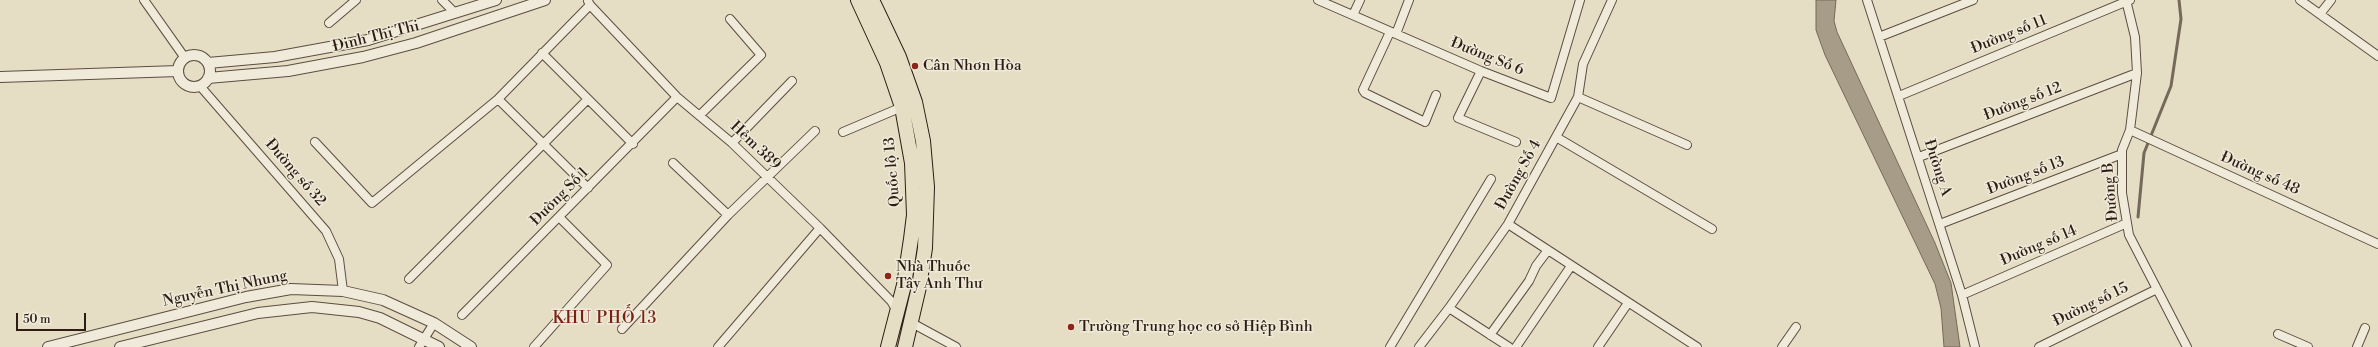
<!DOCTYPE html>
<html>
<head>
<meta charset="utf-8">
<style>
	body { margin:0 }
	#map { position:relative; width:2378px; height:347px; overflow:hidden; background:#e6dec4; font-family:"Libre Bodoni",serif }
	canvas { display:block }
	.scale { position:absolute; left:16px; top:313px; width:70px; height:18px; box-sizing:border-box; border:2px solid #2e1d15; border-top:0; padding-left:5px; font-size:12px; line-height:14px; white-space:nowrap; color:#2e1d15; -webkit-text-stroke:3px #efead9; paint-order:stroke }
</style>
</head>
<body>
<div id="map">
<canvas width="2378" height="347"></canvas>
<div class="scale">50 m</div>
</div>
<script>
const c = document.querySelector('canvas').getContext('2d');
c.lineJoin = 'round';
function paint(path, color) { c.fillStyle = color; c.fill(path, 'evenodd'); }
const shape = rows => new Path2D(rows.map(r => 'M' + r).join(''));
function strokePath(path, color, width, dash) { c.strokeStyle = color; c.lineWidth = width; c.lineCap = dash ? 'butt' : 'round'; c.setLineDash(dash || []); c.stroke(path); }
function drawText(font, color, halo, rows, align = 'center') {
  c.font = font + ' "Libre Bodoni",serif'; c.lineWidth = 3; c.setLineDash([]); c.textBaseline = 'middle'; c.strokeStyle = halo; c.fillStyle = color; for (const [text, x, y, turn = 0] of rows) {
    c.save(); c.translate(x, y); c.rotate((+turn || 0) * Math.PI / 180); c.textAlign = isNaN(turn) ? turn : align; if (halo) c.strokeText(text, 0, 0); c.fillText(text, 0, 0); c.restore();
  }
}
const water = shape([
	[1816,0,1836,0,1834,21,1837,32,1935,243,1951,283,1960,347,1944,347,1941,308,1935,284,1825,55,1816,30,1816,0]
]);
paint(water, '#a79c88');
strokePath(water, '#77695a', 1);
strokePath(shape([
	[2138,217,2144,153,2171,86,2181,19,2179,0]
]), '#77695a', 3);
const minor = shape([
	[144,0,185,58],
	[442,0,455,13],
	[1318,0,1481,71,1551,98,1580,0],
	[1867,0,1962,295,1975,347],
	[2126,0,2135,37,2137,73,2130,130,2122,150,2122,193,2129,235,2187,347],
	[2300,0,2378,56],
	[590,5,677,97,732,143,820,228,891,301,897,311],
	[2320,14,2331,0],
	[1353,15,1360,0],
	[329,23,356,0],
	[1390,32,1363,90,1365,93,1425,122,1436,95],
	[1396,34,1409,0],
	[1879,37,1973,0],
	[542,53,633,144],
	[1481,71,1458,118,1516,142],
	[200,86,326,231,339,259,343,291],
	[1899,96,2130,0],
	[1578,97,1687,145],
	[498,99,588,188],
	[700,115,761,55,730,19],
	[2130,130,2378,244],
	[843,132,902,107],
	[1556,137,1712,229],
	[315,142,372,203,498,99,590,5,588,1],
	[732,143,792,81],
	[1919,157,2137,73],
	[673,163,728,215],
	[1508,224,1697,347],
	[1940,224,2122,154],
	[409,279,588,99],
	[1962,295,2127,223],
	[1449,308,1509,347],
	[462,315,677,97],
	[910,322,956,347],
	[622,329,728,215,815,131],
	[2278,334,2308,347],
	[1490,335,1529,281,1536,266,1548,250],
	[419,347,434,323],
	[534,347,607,265,559,217],
	[718,347,820,228],
	[1390,347,1491,179],
	[1419,347,1449,308,1508,224,1578,97,1583,64,1612,0],
	[1516,347,1571,266],
	[1598,347,1628,303],
	[1782,347,1796,327],
	[2039,347,2157,289],
	[2357,347,2365,328]
]);
const tertiary = shape([
	'178 71a16 16 0 1 1 32 0a16 16 0 1 1-32 0Z',
	[208,63,275,57,368,40,496,0],
	[0,77,178,71],
	[208,78,288,71,363,57,416,43,545,0],
	[48,347,246,297,291,289,343,291,383,300,434,323,471,347],
	[120,347,258,313,312,307,359,312,380,318,439,347]
]);
const trunk = shape([
	[858,0,887,63,902,107,912,163,914,215,911,239,904,285,888,347],
	[872,0,899,57,915,102,923,141,927,187,925,248,919,287,905,347]
]);
strokePath(minor, '#5c4d41', 10);
strokePath(tertiary, '#5c4d41', 12);
strokePath(trunk, '#2e1d15', 16);
strokePath(minor, '#efead9', 8);
strokePath(tertiary, '#efead9', 10);
strokePath(trunk, '#e6dec4', 14);
for (const [x, y, r, color] of [
	[915,66,4,"#8f2418"],
	[888,276,4,"#8f2418"],
	[1071,327,4,"#8f2418"]
]) { const dot = new Path2D(); dot.arc(x, y, r, 0, 2 * Math.PI); c.fillStyle = color; c.fill(dot); strokePath(dot, '#efead9', 1.5); }
drawText('15px', '#2e1d15', '#efead9', [
	["Đường số 11",2009,35,-22],
	["Đinh Thị Thi",376,37,-14],
	["Đường Số 6",1487,57,22],
	["Đường số 12",2023,102,-21],
	["Hẻm 389",755,146,43],
	["Đường A",1937,168,72],
	["Quốc lộ 13",893,172,-95],
	["Đường số 32",295,173,49],
	["Đường số 48",2260,174,24],
	["Đường Số 4",1519,175,-61],
	["Đường số 13",2026,176,-21],
	["Đường B",2111,192,-95],
	["Đường Số 1",560,197,-45],
	["Đường số 14",2039,246,-23],
	["Nguyễn Thị Nhung",225,289,-12],
	["Đường số 15",2091,305,-26]
]);
drawText('15px', '#2e1d15', '#efead9', [
	["Cân Nhơn Hòa",923,66],
	["Nhà Thuốc",896,267],
	["Tây Anh Thư",896,284],
	["Trường Trung học cơ sở Hiệp Bình",1079,327]
], 'left');
c.letterSpacing = '1px';
drawText('16px', '#7a1f14', '#efead9', [
	["KHU PHỐ 13",605,319]
]);
c.letterSpacing = '0px';
</script>
</body>
</html>
